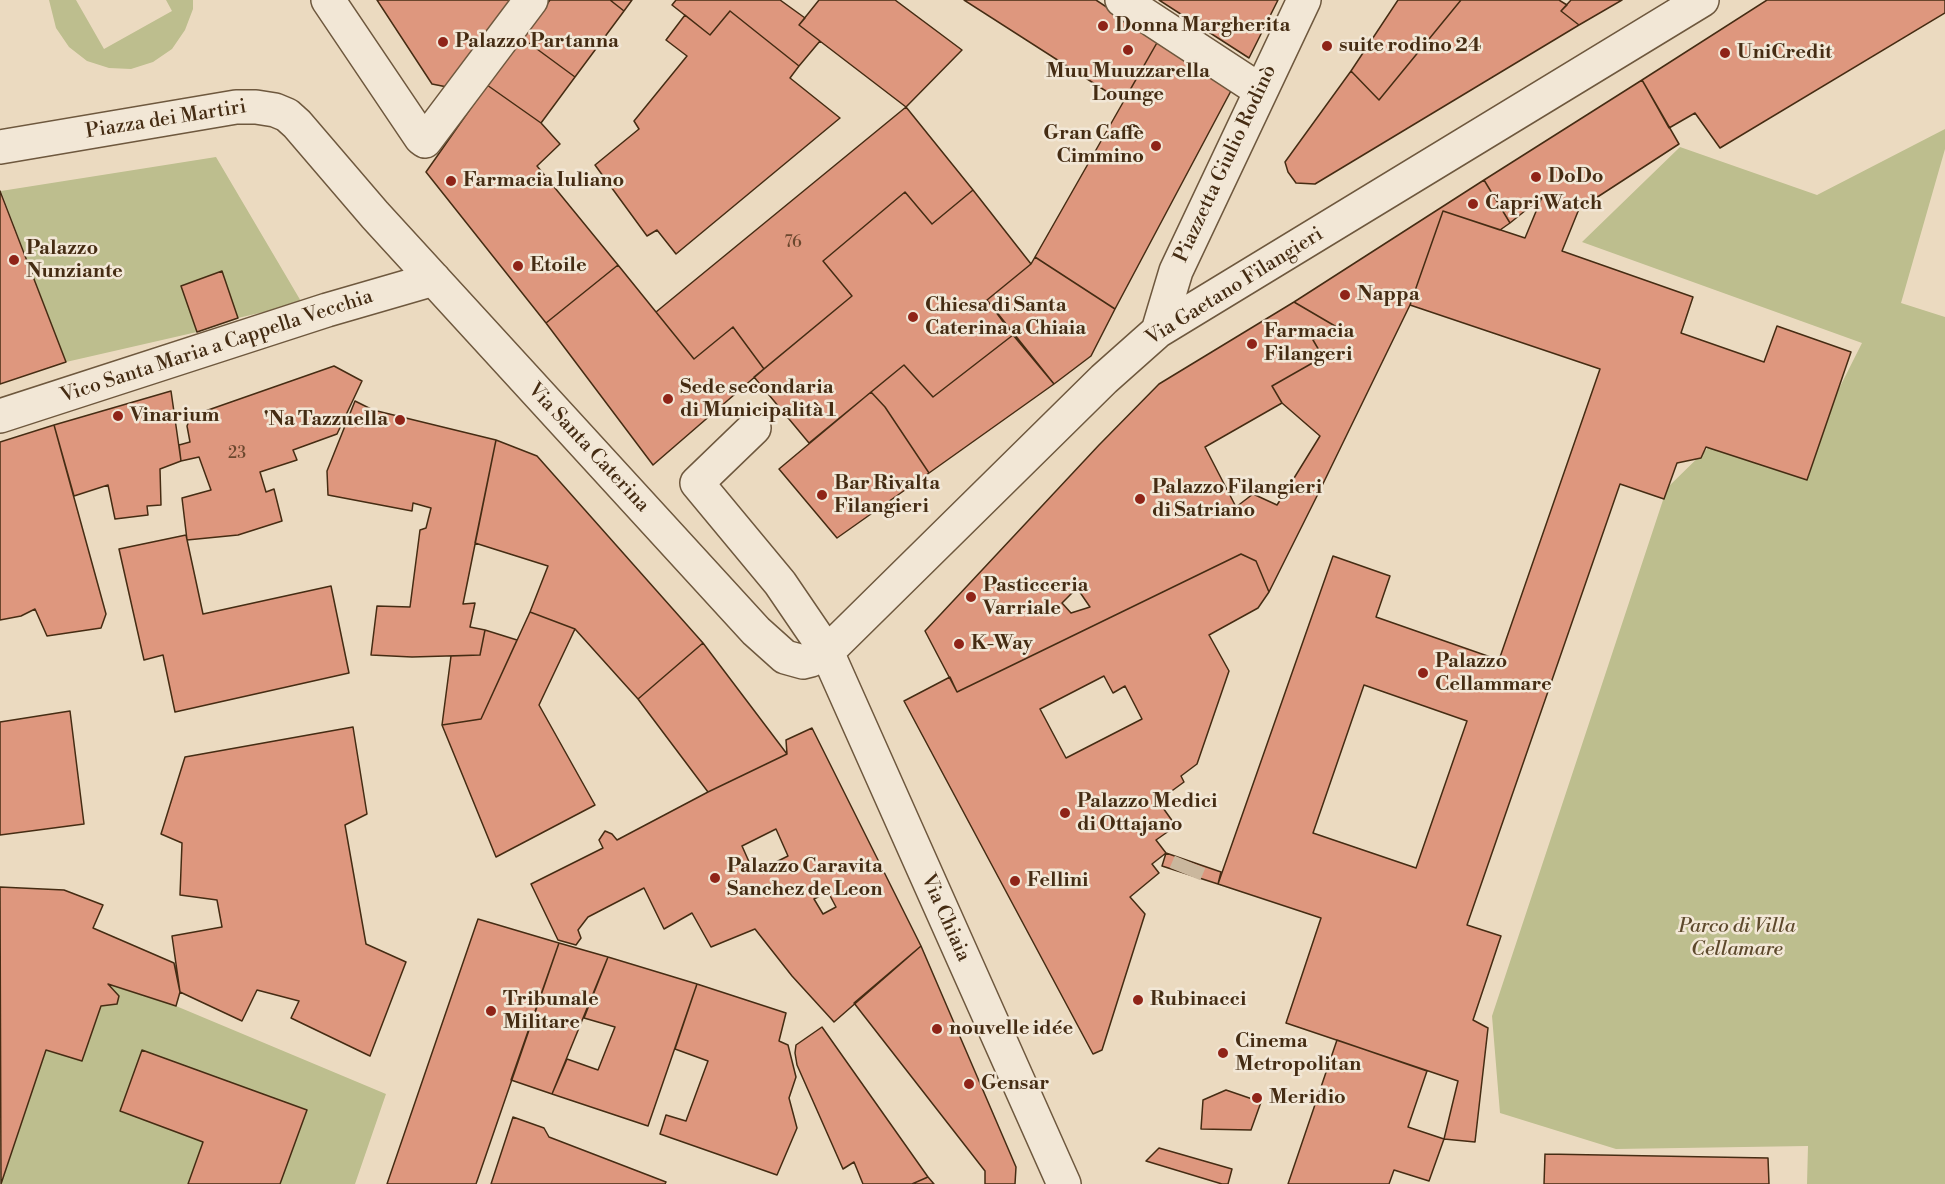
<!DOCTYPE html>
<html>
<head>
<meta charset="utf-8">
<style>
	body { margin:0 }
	canvas { display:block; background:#ebdac0 }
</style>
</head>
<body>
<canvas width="1945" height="1184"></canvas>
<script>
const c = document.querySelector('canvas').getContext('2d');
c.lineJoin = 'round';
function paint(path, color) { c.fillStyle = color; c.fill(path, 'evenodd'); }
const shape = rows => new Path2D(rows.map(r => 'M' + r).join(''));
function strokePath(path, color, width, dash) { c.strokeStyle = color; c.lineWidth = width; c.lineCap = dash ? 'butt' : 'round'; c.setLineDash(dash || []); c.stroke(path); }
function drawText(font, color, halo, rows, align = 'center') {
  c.font = font + ' "Libre Bodoni",serif'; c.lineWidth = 5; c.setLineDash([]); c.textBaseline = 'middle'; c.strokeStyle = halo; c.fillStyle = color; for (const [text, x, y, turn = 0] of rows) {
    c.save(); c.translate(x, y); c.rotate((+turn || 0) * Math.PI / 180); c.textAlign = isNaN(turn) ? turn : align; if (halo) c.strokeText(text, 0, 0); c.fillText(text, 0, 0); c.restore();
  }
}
paint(shape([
	[49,0,76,0,104,49,172,11,166,0,193,0,193,9,185,30,172,49,153,62,131,69,109,68,87,61,69,47,56,28],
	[1945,129,1945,149,1901,303,1945,317,1945,1184,1807,1184,1808,1146,1616,1149,1500,1113,1492,1016,1667,488,1714,442,1798,470,1862,343,1582,242,1680,147,1817,195],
	[216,157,302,303,238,318,197,332,66,362,1,191],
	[108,984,176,1006,386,1094,355,1184,1,1184,46,1050,82,1061,101,1006,116,1004,119,996]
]), '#bdbe8e');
const building = shape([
	[377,0,512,0,447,87,432,84,377,0],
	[550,0,610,0,624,11,575,77,522,38,550,0],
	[610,0,632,0,624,11,610,0],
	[676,0,780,0,805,18,799,25,820,41,799,66,730,11,710,35,672,5,676,0],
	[819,0,895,0,962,50,906,107,799,25,819,0],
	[964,0,1096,0,1158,41,1123,102,964,0],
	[1159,0,1278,0,1249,58,1159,0],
	[1398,0,1461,0,1379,100,1351,71,1398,0],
	[1461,0,1559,0,1567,5,1561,11,1579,25,1315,184,1296,183,1288,172,1285,162,1351,71,1379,100,1461,0],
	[1571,0,1622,0,1579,25,1561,11,1571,0],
	[1767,0,1945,0,1945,13,1720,148,1695,113,1669,128,1642,80,1767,0],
	[730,11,799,66,790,78,840,118,676,254,657,230,647,236,595,165,639,129,634,121,687,56,666,40,685,15,710,35,730,11],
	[522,38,575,77,541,123,487,85,522,38],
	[1158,41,1232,89,1115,309,1035,257,1158,41],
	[1642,80,1679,144,1579,209,1542,197,1510,223,1484,180,1642,80],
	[487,85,541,123,560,144,537,166,618,265,546,323,426,172,487,85],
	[906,107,973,190,932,224,905,192,823,261,852,296,764,369,733,327,694,359,656,312,906,107],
	[1484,180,1510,223,1500,230,1443,211,1410,305,1318,494,1291,483,1320,436,1282,403,1272,386,1323,357,1313,340,1335,326,1294,302,1484,180],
	[973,190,1031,264,987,300,1013,335,933,397,904,365,809,443,754,377,852,296,823,261,905,192,932,224,973,190],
	[0,191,66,362,0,384,0,191],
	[1542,197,1579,209,1562,251,1693,297,1681,333,1764,362,1777,326,1851,352,1807,480,1706,447,1701,458,1677,463,1664,499,1620,484,1467,925,1501,936,1473,1020,1488,1028,1475,1142,1444,1139,1458,1081,1286,1023,1321,918,1218,884,1333,556,1390,576,1376,617,1499,660,1600,369,1410,305,1443,211,1525,238,1542,197],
	[1364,685,1467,721,1416,868,1313,833,1364,685],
	[1035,257,1115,309,1091,356,1054,384,987,300,1031,264,1035,257],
	[618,265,694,359,733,327,764,369,653,465,546,323,618,265],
	[222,271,238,318,197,332,181,286,222,271],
	[1294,302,1335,326,1313,340,1323,357,1272,386,1282,403,1205,447,1236,507,1253,494,1277,505,1291,483,1318,494,1269,592,1256,561,1241,554,957,692,925,631,1099,445,1159,384,1294,302],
	[1077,588,1090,607,1071,613,1062,603,1077,588],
	[1013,335,1054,384,929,473,885,407,871,392,904,365,933,397,1013,335],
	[334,366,362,381,337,434,293,450,297,460,260,472,266,492,274,489,282,521,238,535,187,540,182,498,211,490,199,457,181,461,179,445,190,442,187,426,191,416,334,366],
	[171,391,181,461,160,469,161,505,147,506,148,515,115,519,108,485,74,496,54,425,171,391],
	[871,392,885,407,929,473,837,538,779,469,871,392],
	[355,401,373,410,496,440,463,604,475,603,470,627,485,630,480,655,412,657,371,655,377,606,410,607,420,530,426,528,431,508,413,503,412,511,328,495,327,471,355,401],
	[54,425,106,614,101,628,47,636,35,609,21,616,0,620,0,442,54,425],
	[496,440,537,456,703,643,638,699,575,629,530,612,548,566,475,543,496,440],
	[186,535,203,614,331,586,349,673,175,712,163,655,144,660,119,549,186,535],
	[1241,554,1256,561,1269,592,1258,608,1209,635,1229,671,1197,764,1181,776,1184,782,1158,801,1176,826,1156,840,1166,853,1152,864,1159,873,1130,897,1145,914,1102,1050,1093,1054,904,701,950,677,957,692,1241,554],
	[1104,676,1113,693,1125,686,1142,719,1066,758,1040,709,1104,676],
	[530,612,575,629,539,705,595,805,496,857,442,725,481,719,530,612],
	[485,630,517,640,481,719,442,725,451,656,480,655,485,630],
	[703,643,787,754,708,792,638,699,703,643],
	[70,711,84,824,0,835,0,722,70,711],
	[353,727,367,814,345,825,366,944,406,962,370,1056,291,1018,299,1001,257,990,242,1021,180,992,172,936,222,927,217,900,180,895,182,843,161,834,185,757,353,727],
	[812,728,921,946,834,1022,792,976,755,929,711,947,692,913,664,929,644,888,588,917,578,930,581,938,576,945,558,940,531,884,603,848,599,840,605,831,612,834,617,840,708,792,787,754,786,740,812,728],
	[776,829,788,856,754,873,742,846,776,829],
	[828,892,836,907,823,914,814,899,828,892],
	[1166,853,1221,872,1218,884,1162,866,1166,853],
	[0,887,64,890,103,905,93,928,174,963,180,992,176,1006,108,984,119,996,117,1004,101,1006,82,1061,46,1050,1,1184,0,887],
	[478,919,559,943,476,1184,387,1184,478,919],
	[559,943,608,957,552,1094,511,1080,559,943],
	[921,946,1016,1167,1015,1184,985,1184,985,1171,854,1003,921,946],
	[608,957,697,984,648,1126,552,1094,567,1059,598,1070,615,1027,584,1018,608,957],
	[697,984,786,1013,779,1041,788,1045,796,1077,789,1098,797,1128,777,1175,660,1134,666,1115,686,1121,708,1061,675,1049,697,984],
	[822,1027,928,1177,912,1184,863,1184,854,1162,843,1169,797,1065,795,1053,796,1045,822,1027],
	[1337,1040,1427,1071,1408,1127,1444,1139,1429,1181,1394,1170,1389,1184,1288,1184,1337,1040],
	[142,1050,307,1110,280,1184,188,1184,203,1142,120,1111,142,1050],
	[1226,1090,1261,1102,1251,1130,1201,1129,1203,1100,1226,1090],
	[513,1117,544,1128,549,1137,666,1182,665,1184,491,1184,513,1117],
	[1159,1148,1232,1169,1228,1184,1222,1184,1146,1161,1159,1148],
	[1545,1154,1768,1158,1769,1184,1544,1184,1545,1154],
	[928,1177,934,1184,912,1184,928,1177]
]);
paint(building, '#de977e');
strokePath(building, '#452c13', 1.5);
strokePath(shape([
	[1185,874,1190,862]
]), '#cab79d', 33, [33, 16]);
const minor = shape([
	[328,0,421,138,425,141,531,0],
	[1122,0,1261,91],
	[0,147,236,107,256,107,275,110,287,115,297,124,375,215,756,631,785,657,803,662,811,660,827,652,1104,379,1158,331,1702,0],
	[1158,331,1176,271,1304,0],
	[0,416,327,310,434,279],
	[754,428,697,483,780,583,827,652,1064,1184]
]);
strokePath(minor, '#6e583e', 36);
strokePath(minor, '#f2e7d6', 33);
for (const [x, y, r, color] of [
	[1103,26,6,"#8f2418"],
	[443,42,6,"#8f2418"],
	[1327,46,6,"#8f2418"],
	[1128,50,6,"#8f2418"],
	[1725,53,6,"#8f2418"],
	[1156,146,6,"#8f2418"],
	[1536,177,6,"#8f2418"],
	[451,181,6,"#8f2418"],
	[1473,204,6,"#8f2418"],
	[14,260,6,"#8f2418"],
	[518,266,6,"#8f2418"],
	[1345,295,6,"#8f2418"],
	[913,317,6,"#8f2418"],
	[1252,344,6,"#8f2418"],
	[668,399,6,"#8f2418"],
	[118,416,6,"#8f2418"],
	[400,420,6,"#8f2418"],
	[822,495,6,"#8f2418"],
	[1140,499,6,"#8f2418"],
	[971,597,6,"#8f2418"],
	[959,644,6,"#8f2418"],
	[1423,673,6,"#8f2418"],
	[1065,813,6,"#8f2418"],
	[715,878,6,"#8f2418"],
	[1015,881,6,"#8f2418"],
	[1138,1000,6,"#8f2418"],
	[491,1011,6,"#8f2418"],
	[937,1029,6,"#8f2418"],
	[1223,1053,6,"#8f2418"],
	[969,1084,6,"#8f2418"],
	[1257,1098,6,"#8f2418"]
]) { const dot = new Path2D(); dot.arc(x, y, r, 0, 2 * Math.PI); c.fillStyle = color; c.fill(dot); strokePath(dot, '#f2e7d6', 2); }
drawText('16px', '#6b472e', null, [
	["76",793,243],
	["23",237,454]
]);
drawText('bold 20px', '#452c13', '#f2e7d6', [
	["Donna Margherita",1115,26],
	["Palazzo Partanna",455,42],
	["suite rodino 24",1339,46],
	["UniCredit",1737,53],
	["Muu Muuzzarella",1128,72,"center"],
	["Lounge",1128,95,"center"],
	["Gran Caffè",1144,134,"right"],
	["Cimmino",1144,157,"right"],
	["DoDo",1548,177],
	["Farmacia Iuliano",463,181],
	["Capri Watch",1485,204],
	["Palazzo",26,249],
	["Nunziante",26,272],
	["Etoile",530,266],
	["Nappa",1357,295],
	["Chiesa di Santa",925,306],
	["Caterina a Chiaia",925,329],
	["Farmacia",1264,332],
	["Filangeri",1264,355],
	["Sede secondaria",680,388],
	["di Municipalità 1",680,411],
	["Vinarium",130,416],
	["'Na Tazzuella",388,420,"right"],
	["Bar Rivalta",834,484],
	["Filangieri",834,507],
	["Palazzo Filangieri",1152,488],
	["di Satriano",1152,511],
	["Pasticceria",983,586],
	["Varriale",983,609],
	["K-Way",971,644],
	["Palazzo",1435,662],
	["Cellammare",1435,685],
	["Palazzo Medici",1077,802],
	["di Ottajano",1077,825],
	["Palazzo Caravita",727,867],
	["Sanchez de Leon",727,890],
	["Fellini",1027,881],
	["Tribunale",503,1000],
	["Militare",503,1023],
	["Rubinacci",1150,1000],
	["nouvelle idée",949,1029],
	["Cinema",1235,1042],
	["Metropolitan",1235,1065],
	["Gensar",981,1084],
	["Meridio",1269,1098]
], 'left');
drawText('20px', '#452c13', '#f2e7d6', [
	["Piazza dei Martiri",166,120,-9],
	["Piazzetta Giulio Rodinò",1226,164,-65],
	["Via Gaetano Filangieri",1235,287,-32],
	["Vico Santa Maria a Cappella Vecchia",217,347,-18],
	["Via Santa Caterina",588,448,47],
	["Via Chiaia",945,918,66]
]);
drawText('italic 20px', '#5d492c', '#f2e7d6', [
	["Parco di Villa",1737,927],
	["Cellamare",1737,950]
]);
</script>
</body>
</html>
